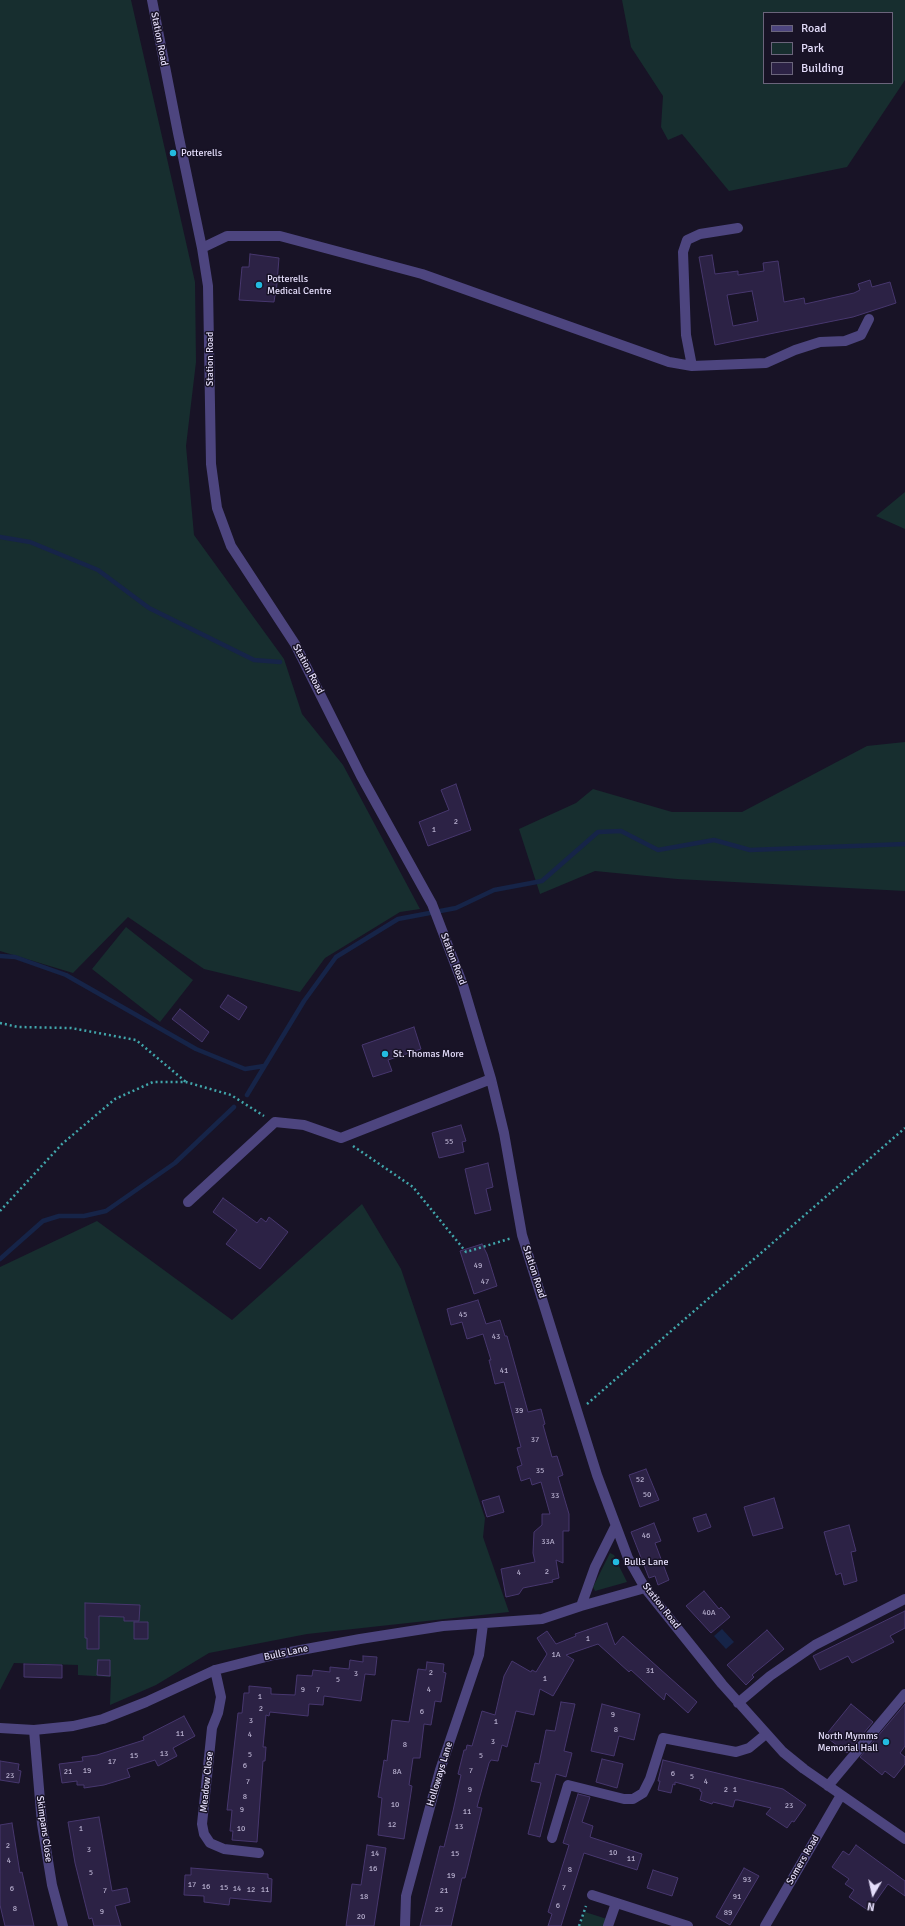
<!DOCTYPE html>
<html>
<head>
<meta charset="utf-8">
<style>
	body { margin:0 }
	#map { position:relative; width:905px; height:1926px; overflow:hidden; background:#181326; font-family:Signika,sans-serif }
	canvas { display:block }
	.legend { position:absolute; left:763px; top:12px; width:130px; height:72px; box-sizing:border-box; background:#181326; border:1px solid #6a647b; margin:0; padding:5px 7px; list-style:none; font-size:12px; color:#e4ddfa }
	.legend li { display:flex; align-items:center; gap:8px; height:20px }
	.legend b { width:20px; border:1px solid #6a647b }
	.north { position:absolute; left:853px; top:1874px; width:40px; height:40px; -webkit-text-stroke:3px #181326; paint-order:stroke; rotate:189deg; font-size:11px; font-weight:700; line-height:16px; text-align:center; color:#e4ddfa }
	.north::after { content:''; display:block; margin:auto; width:14px; height:18px; background:#e4ddfa; clip-path:polygon(50% 0,100% 100%,50% 72%,0 100%) }
</style>
</head>
<body>
<div id="map">
<canvas width="905" height="1926"></canvas>
<ul class="legend">
<li><b style="height:5px;background:#4d457f"></b>Road</li>
<li><b style="height:11px;background:#172e2f"></b>Park</li>
<li><b style="height:11px;background:#2c2245"></b>Building</li>
</ul>
<div class="north">N</div>
</div>
<script>
const c = document.querySelector('canvas').getContext('2d');
c.lineJoin = 'round';
function paint(path, color) { c.fillStyle = color; c.fill(path, 'evenodd'); }
const shape = rows => new Path2D(rows.map(r => 'M' + r).join(''));
function strokePath(path, color, width, dash) { c.strokeStyle = color; c.lineWidth = width; c.lineCap = dash ? 'butt' : 'round'; c.setLineDash(dash || []); c.stroke(path); }
function drawText(font, color, halo, rows, align = 'center') {
  c.font = font + ' Signika,sans-serif'; c.lineWidth = 3; c.setLineDash([]); c.textBaseline = 'middle'; c.strokeStyle = halo; c.fillStyle = color; for (const [text, x, y, turn = 0] of rows) {
    c.save(); c.translate(x, y); c.rotate((+turn || 0) * Math.PI / 180); c.textAlign = isNaN(turn) ? turn : align; if (halo) c.strokeText(text, 0, 0); c.fillText(text, 0, 0); c.restore();
  }
}
paint(shape([
	[0,0,131,0,195,282,196,362,186,446,194,535,284,659,302,714,343,765,420,909,400,912,325,958,300,992,204,969,128,917,73,973,0,951],
	[622,0,905,0,905,80,847,167,729,191,682,134,668,140,661,127,663,96,631,47],
	[764,13,892,13,892,83,764,83],
	[905,492,905,529,876,516],
	[905,742,905,891,677,879,595,871,540,894,519,829,576,803,593,789,672,812,742,812,867,746],
	[126,927,193,980,160,1022,92,969],
	[362,1204,401,1269,485,1518,483,1537,509,1612,307,1634,209,1653,156,1685,110,1705,111,1677,78,1675,78,1665,14,1663,0,1690,0,1267,97,1221,232,1320],
	[610,1553,614,1555,615,1557,611,1559,616,1567,619,1566,627,1582,595,1591,593,1587],
	[585,1912,607,1919,604,1926,580,1926]
]), '#172e2f');
paint(shape([
	[722,1629,734,1642,726,1649,714,1636]
]), '#162448');
strokePath(shape([
	[0,537,30,542,98,570,149,608,254,660,280,662],
	[0,956,15,957,66,975,196,1049,245,1069,264,1066],
	[247,1095,304,1001,336,957,398,919,456,908,494,890,542,881,598,832,621,831,658,850,714,840,750,850,905,844],
	[0,1259,43,1221,59,1216,84,1216,106,1211,175,1163,234,1107]
]), '#162448', 4.5);
const building = shape([
	[250,254,279,258,276,295,275,295,274,302,239,300,242,267,249,267,250,254],
	[712,255,715,274,738,271,738,275,764,271,763,263,778,261,784,302,804,298,805,304,854,293,860,290,858,284,870,280,872,287,890,282,896,303,853,317,715,345,699,257,712,255],
	[752,291,758,321,733,326,727,295,752,291],
	[456,784,471,830,428,846,419,822,449,810,441,790,456,784],
	[228,995,247,1007,239,1020,220,1007,228,995],
	[180,1009,209,1032,202,1042,172,1019,180,1009],
	[414,1027,421,1049,388,1060,392,1071,373,1077,362,1045,414,1027],
	[461,1125,466,1141,462,1142,464,1152,439,1158,432,1133,461,1125],
	[488,1163,493,1187,486,1189,491,1210,475,1214,465,1169,488,1163],
	[223,1198,257,1223,261,1218,266,1222,269,1217,288,1232,260,1269,226,1244,237,1230,213,1212,223,1198],
	[482,1244,487,1254,497,1286,474,1294,460,1251,482,1244],
	[478,1300,486,1324,500,1320,505,1336,507,1336,528,1412,541,1409,545,1424,543,1425,552,1457,557,1456,563,1475,558,1477,569,1514,569,1531,563,1531,563,1563,556,1560,559,1578,552,1580,553,1582,523,1588,519,1594,506,1597,501,1569,535,1562,533,1553,534,1532,542,1525,542,1514,550,1514,541,1482,532,1485,530,1478,521,1481,517,1467,522,1465,517,1448,521,1447,504,1382,495,1384,489,1360,491,1360,483,1334,467,1339,462,1322,451,1325,447,1309,478,1300],
	[646,1469,659,1500,640,1507,629,1475,646,1469],
	[499,1496,504,1512,487,1517,482,1501,499,1496],
	[774,1498,783,1528,753,1536,744,1507,774,1498],
	[706,1514,711,1527,698,1532,693,1518,706,1514],
	[654,1523,661,1541,655,1543,669,1580,658,1585,655,1576,649,1578,631,1532,654,1523],
	[849,1525,856,1551,851,1552,857,1581,844,1585,841,1573,836,1575,824,1532,849,1525],
	[704,1591,719,1609,721,1607,730,1617,711,1633,686,1606,704,1591],
	[85,1603,140,1605,139,1621,124,1621,124,1617,99,1616,99,1649,87,1649,87,1638,85,1638,85,1603],
	[905,1611,905,1628,890,1636,894,1642,852,1663,848,1656,820,1670,813,1656,905,1611],
	[134,1622,148,1622,148,1639,134,1639,134,1622],
	[607,1623,615,1645,623,1636,697,1702,688,1713,666,1693,664,1700,631,1670,629,1672,598,1644,566,1655,574,1660,553,1696,540,1689,534,1715,516,1711,507,1747,502,1745,498,1761,491,1760,489,1763,477,1807,482,1808,469,1862,465,1878,462,1878,451,1926,420,1926,440,1846,444,1847,453,1811,461,1775,458,1774,464,1750,466,1750,467,1745,472,1746,482,1711,495,1715,504,1676,512,1661,531,1672,532,1670,536,1672,547,1654,537,1638,547,1631,556,1644,576,1636,575,1634,607,1623],
	[767,1630,784,1649,752,1675,754,1677,746,1685,727,1665,767,1630],
	[363,1656,377,1657,375,1675,365,1674,361,1701,324,1696,323,1705,309,1704,308,1716,270,1712,269,1716,266,1715,263,1747,266,1747,265,1761,263,1761,257,1842,232,1840,233,1831,230,1831,232,1810,227,1810,238,1713,242,1713,244,1693,249,1693,249,1686,271,1688,271,1694,295,1695,297,1675,312,1676,313,1670,330,1672,330,1667,349,1669,350,1660,363,1662,363,1656],
	[98,1660,110,1660,110,1676,97,1675,98,1660],
	[427,1662,444,1664,443,1672,446,1673,441,1702,435,1701,431,1725,424,1724,420,1758,413,1758,409,1785,412,1786,404,1839,378,1835,382,1798,378,1797,384,1760,387,1761,392,1720,409,1722,418,1669,426,1670,427,1662],
	[24,1664,62,1665,62,1678,24,1677,24,1664],
	[561,1702,575,1704,564,1751,572,1753,566,1777,556,1774,540,1837,528,1834,541,1783,531,1781,535,1763,539,1764,546,1730,555,1731,561,1702],
	[602,1704,640,1714,634,1740,619,1736,614,1756,591,1751,602,1704],
	[851,1704,873,1722,847,1753,825,1736,851,1704],
	[905,1704,905,1746,900,1753,905,1757,905,1764,894,1778,885,1771,882,1775,860,1757,905,1704],
	[184,1716,195,1736,173,1748,177,1756,158,1766,155,1760,127,1769,130,1777,104,1785,84,1788,84,1785,77,1785,77,1781,62,1783,59,1764,83,1761,82,1757,97,1755,144,1740,143,1737,184,1716],
	[602,1759,623,1764,617,1788,596,1782,602,1759],
	[663,1760,783,1789,806,1805,794,1822,792,1821,787,1828,766,1814,771,1808,738,1800,735,1800,733,1807,713,1802,712,1804,700,1800,702,1792,700,1791,700,1789,675,1782,675,1785,673,1784,671,1793,658,1790,660,1781,658,1781,663,1760],
	[0,1761,19,1764,18,1770,21,1771,19,1783,0,1780,0,1761],
	[578,1794,590,1797,582,1822,593,1826,590,1837,642,1854,637,1870,584,1853,561,1926,548,1926,552,1914,548,1912,569,1845,563,1843,578,1794],
	[99,1817,112,1891,127,1888,130,1902,115,1906,121,1926,94,1926,92,1918,89,1919,75,1863,68,1822,99,1817],
	[12,1823,20,1873,22,1872,34,1926,5,1926,0,1905,0,1825,12,1823],
	[367,1845,386,1848,374,1926,346,1926,352,1884,361,1885,367,1845],
	[856,1845,905,1881,905,1896,888,1884,869,1911,849,1897,854,1890,845,1884,849,1879,832,1867,843,1851,849,1855,856,1845],
	[191,1868,268,1874,268,1878,272,1879,271,1902,230,1898,229,1905,204,1902,204,1896,184,1895,185,1875,191,1875,191,1868],
	[744,1868,759,1876,730,1925,716,1917,744,1868],
	[653,1870,678,1878,672,1896,647,1888,653,1870]
]);
paint(building, '#2c2245');
strokePath(building, '#47376e', 1);
strokePath(shape([
	[0,1023,18,1027,71,1028,136,1040,186,1082],
	[353,1146,413,1187,466,1252,512,1238],
	[0,1211,62,1144,115,1099,153,1082,186,1082,231,1095,264,1116],
	[587,1404,905,1128],
	[579,1926,586,1906]
]), '#41a6ab', 2.5, [2, 3]);
strokePath(shape([
	[152,0,178,133,202,248,208,286,211,464,217,508,231,546,295,644,361,776,432,904,463,985,491,1079,504,1133,522,1235,597,1475,628,1558,645,1588,722,1684,783,1752,804,1769,905,1839],
	[202,248,227,236,280,236,422,274,669,362,692,366,766,363,795,350,820,342,845,341,861,335,869,319],
	[692,366,686,335,683,252,687,240,700,234,738,228],
	[188,1202,275,1122,304,1125,341,1138,491,1079],
	[581,1606,595,1567,615,1527],
	[215,1670,221,1697,218,1713,212,1728,202,1824,204,1834,210,1843,224,1849,259,1853],
	[738,1703,770,1676,815,1645,905,1599],
	[0,1728,34,1730,73,1726,103,1719,146,1702,215,1670,274,1655,360,1639,443,1626,542,1619,581,1606,645,1588],
	[34,1730,42,1824,52,1885,63,1926],
	[828,1786,905,1694],
	[552,1838,568,1785,624,1799,633,1799,643,1793,650,1779,663,1738,736,1752,749,1748,766,1734],
	[592,1895,688,1926],
	[405,1926,406,1896,440,1770,479,1655,483,1624],
	[608,1926,616,1903],
	[765,1926,841,1795]
]), '#4d457f', 10);
for (const [x, y, r, color] of [
	[173,153,4,"#23bbe0"],
	[259,285,4,"#23bbe0"],
	[385,1054,4,"#23bbe0"],
	[616,1562,4,"#23bbe0"],
	[886,1742,4,"#23bbe0"]
]) { const dot = new Path2D(); dot.arc(x, y, r, 0, 2 * Math.PI); c.fillStyle = color; c.fill(dot); strokePath(dot, '#181326', 1.5); }
drawText('8px', '#b6aecd', null, [
	["2",456,822],
	["1",434,830],
	["55",449,1142],
	["49",478,1266],
	["47",485,1282],
	["45",463,1315],
	["43",496,1337],
	["41",504,1371],
	["39",519,1411],
	["37",535,1440],
	["35",540,1471],
	["52",640,1480],
	["50",647,1495],
	["33",555,1496],
	["46",646,1536],
	["33A",548,1542],
	["2",547,1572],
	["4",519,1573],
	["40A",709,1613],
	["1",588,1639],
	["1A",556,1655],
	["31",650,1671],
	["2",431,1673],
	["3",356,1674],
	["1",545,1679],
	["5",338,1680],
	["9",303,1690],
	["7",318,1690],
	["4",429,1690],
	["1",260,1697],
	["2",261,1709],
	["6",422,1712],
	["9",613,1715],
	["3",251,1721],
	["1",496,1722],
	["8",616,1730],
	["11",180,1734],
	["4",250,1735],
	["3",493,1742],
	["8",405,1745],
	["13",164,1754],
	["5",250,1755],
	["15",134,1756],
	["5",481,1756],
	["17",112,1762],
	["6",245,1766],
	["19",87,1771],
	["7",471,1771],
	["21",68,1772],
	["8A",397,1772],
	["6",673,1774],
	["23",10,1776],
	["5",692,1777],
	["7",248,1782],
	["4",706,1782],
	["9",470,1790],
	["2",726,1790],
	["1",735,1790],
	["8",245,1797],
	["10",395,1805],
	["23",789,1806],
	["9",242,1810],
	["11",467,1812],
	["12",392,1825],
	["13",459,1827],
	["1",81,1829],
	["10",241,1829],
	["2",8,1846],
	["3",89,1850],
	["10",613,1853],
	["14",375,1854],
	["15",455,1854],
	["11",631,1859],
	["4",9,1861],
	["16",373,1869],
	["8",570,1870],
	["5",91,1873],
	["19",451,1876],
	["93",747,1880],
	["17",192,1885],
	["16",206,1887],
	["15",224,1888],
	["7",564,1888],
	["6",12,1889],
	["14",237,1889],
	["12",251,1890],
	["11",265,1890],
	["7",105,1891],
	["21",444,1891],
	["18",364,1897],
	["91",737,1897],
	["6",558,1906],
	["8",15,1909],
	["25",439,1910],
	["9",102,1912],
	["89",728,1913],
	["20",361,1917]
]);
drawText('10px', '#e4ddfa', '#181326', [
	["Station Road",159,39,79],
	["Station Road",210,359,-90],
	["Station Road",308,669,62],
	["Station Road",453,959,69],
	["Station Road",534,1272,72],
	["Station Road",661,1606,52],
	["Bulls Lane",286,1653,-12],
	["Holloways Lane",440,1774,-73],
	["Meadow Close",207,1782,-84],
	["Skimpans Close",44,1829,82],
	["Somers Road",803,1860,-60]
]);
drawText('10px', '#e4ddfa', '#181326', [
	["Potterells",181,153],
	["Potterells",267,279],
	["Medical Centre",267,291],
	["St. Thomas More",393,1054],
	["Bulls Lane",624,1562],
	["North Mymms",878,1736,"right"],
	["Memorial Hall",878,1748,"right"]
], 'left');
</script>
</body>
</html>
